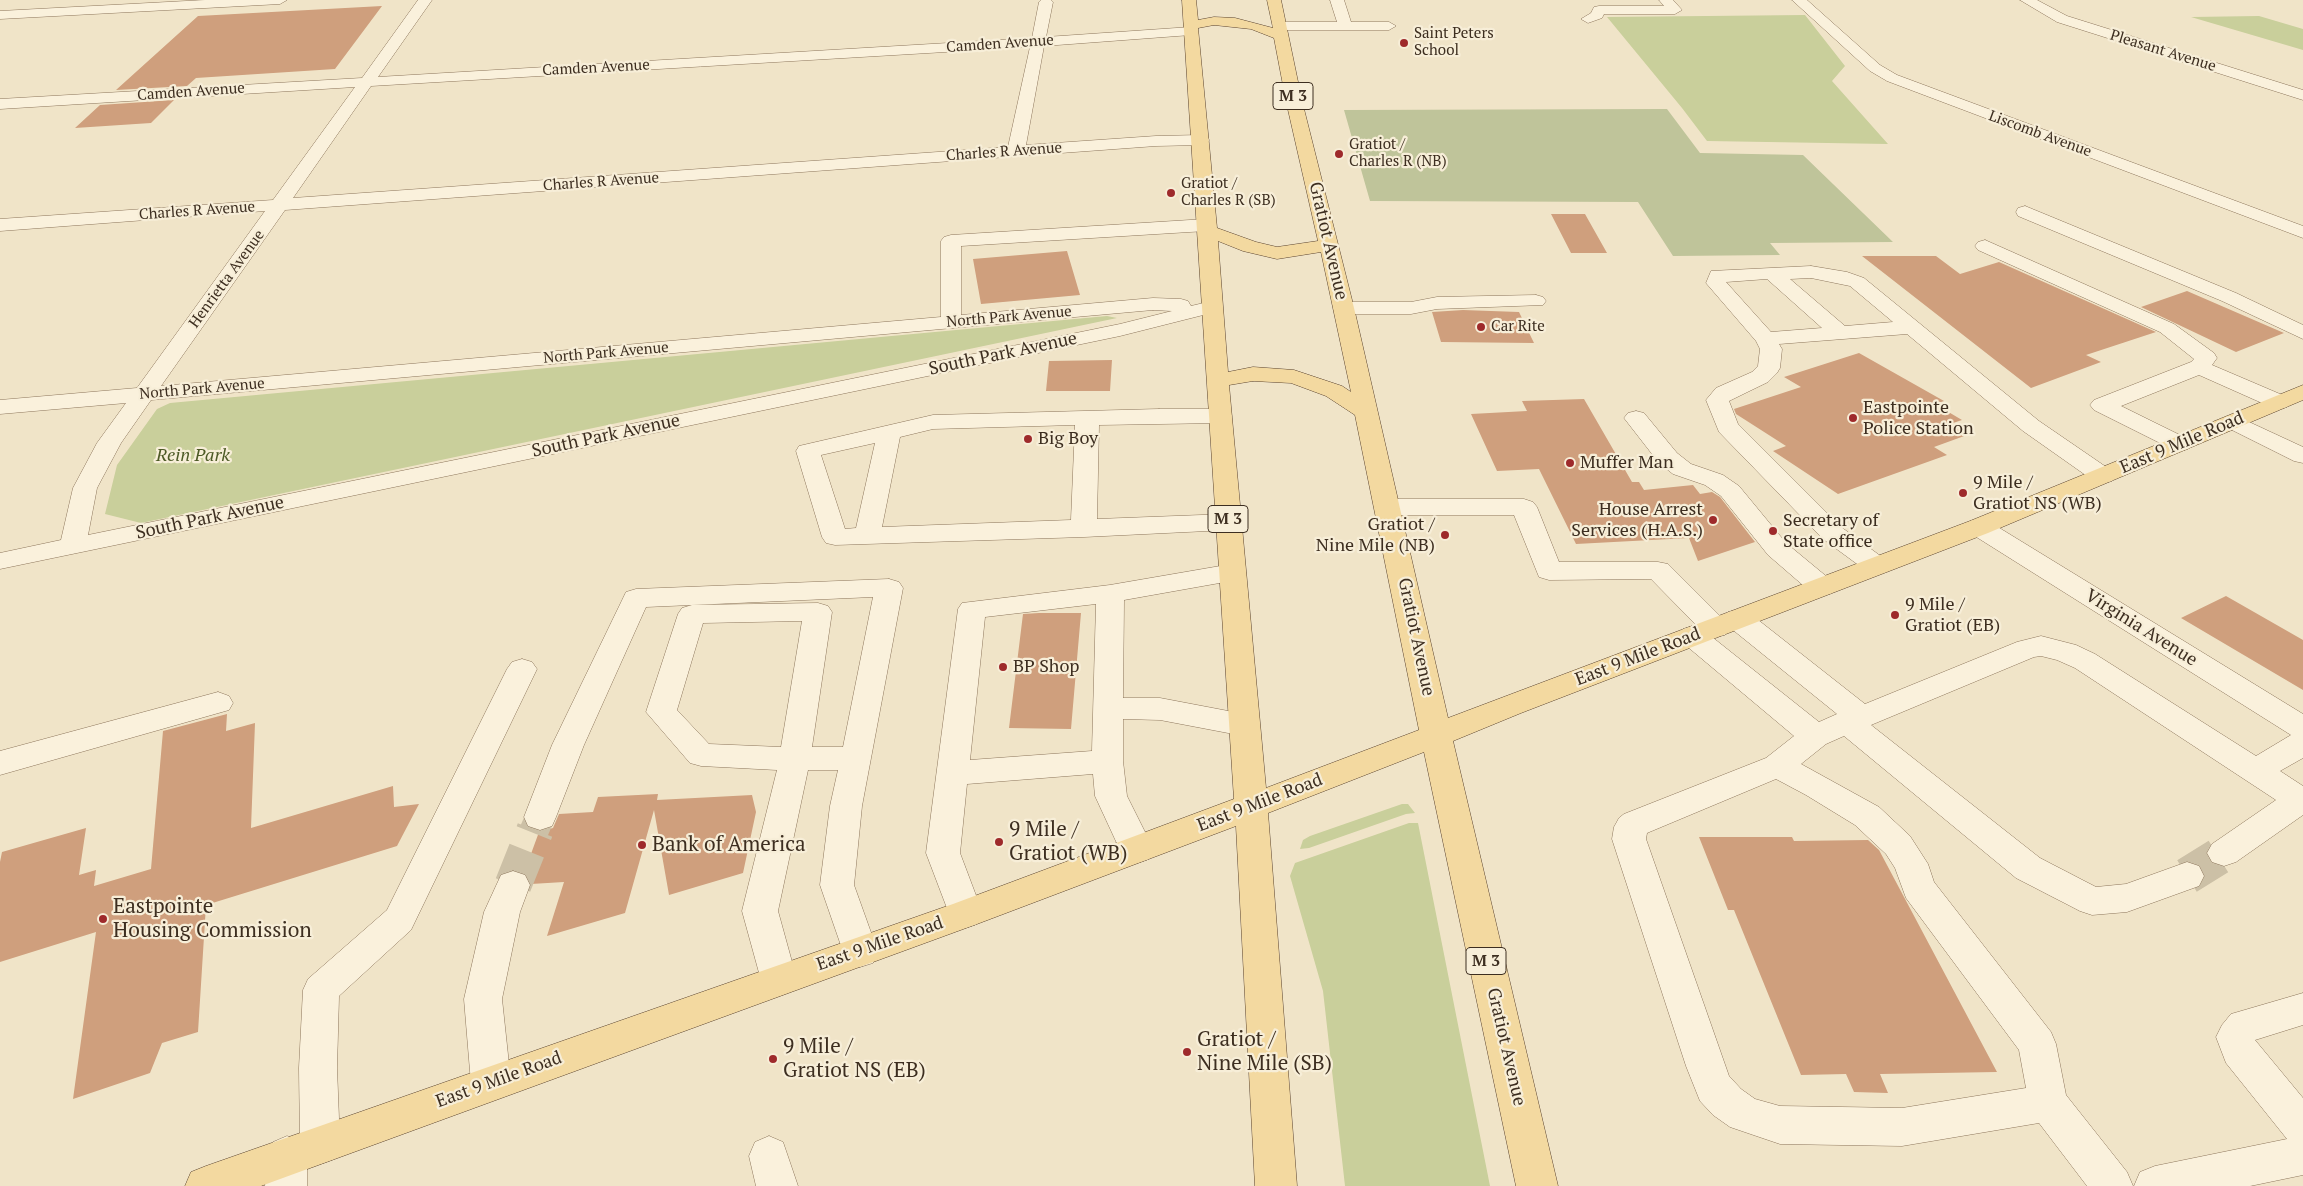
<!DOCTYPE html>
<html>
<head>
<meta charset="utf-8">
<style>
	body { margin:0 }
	canvas { display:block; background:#f0e4c8 }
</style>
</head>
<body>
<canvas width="2303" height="1186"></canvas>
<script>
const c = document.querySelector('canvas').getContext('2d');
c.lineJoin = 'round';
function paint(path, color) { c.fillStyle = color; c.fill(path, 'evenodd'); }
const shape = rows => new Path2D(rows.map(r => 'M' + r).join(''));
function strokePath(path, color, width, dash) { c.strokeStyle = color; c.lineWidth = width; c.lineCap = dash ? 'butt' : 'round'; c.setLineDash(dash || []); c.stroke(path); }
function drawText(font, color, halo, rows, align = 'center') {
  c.font = font + ' "PT Serif",serif'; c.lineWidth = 4.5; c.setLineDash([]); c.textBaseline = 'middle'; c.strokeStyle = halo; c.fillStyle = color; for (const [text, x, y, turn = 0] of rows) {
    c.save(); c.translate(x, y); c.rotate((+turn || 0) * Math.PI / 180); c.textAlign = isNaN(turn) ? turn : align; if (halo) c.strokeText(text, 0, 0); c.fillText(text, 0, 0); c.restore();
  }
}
paint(shape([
	[1805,15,1845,66,1832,81,1888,144,1707,141,1682,108,1607,17],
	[2259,16,2303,29,2303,50,2191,17],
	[1107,316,1117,318,141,523,105,514,117,465,157,409,170,403],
	[1402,804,1408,804,1415,813,1406,814,1309,848,1300,849,1303,840,1310,836],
	[1409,823,1418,823,1490,1186,1345,1186,1323,991,1290,876,1295,863]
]), '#c9cf9b');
paint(shape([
	[1667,109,1700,153,1803,155,1893,242,1770,243,1780,255,1673,256,1638,202,1370,201,1344,110]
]), '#bfc49a');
paint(shape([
	[382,6,335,69,196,78,187,86,116,90,198,16],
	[174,100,151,123,75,128,100,105],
	[1551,214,1585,214,1607,253,1571,253],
	[1067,251,1080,295,981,304,973,259],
	[1862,256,1936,256,1960,274,1999,262,2156,332,2086,355,2101,362,2031,388],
	[2187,291,2284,333,2236,352,2141,307],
	[1463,310,1519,312,1534,343,1441,342,1432,312],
	[1859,353,1944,401,1935,404,1962,420,1950,424,1967,435,1934,447,1947,455,1838,494,1773,451,1786,446,1736,414,1734,409,1801,387,1784,377],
	[1112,360,1110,391,1046,391,1049,361],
	[1584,399,1632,482,1639,482,1644,490,1693,485,1700,494,1712,492,1720,497,1755,542,1698,561,1689,538,1576,544,1539,469,1497,471,1471,414,1527,411,1522,401],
	[2226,596,2303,640,2303,690,2181,618],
	[1039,613,1081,613,1071,729,1009,728,1023,614],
	[227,714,226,731,255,723,251,828,393,786,394,807,419,804,397,846,206,905,198,1032,162,1043,150,1073,73,1099,96,932,0,962,0,862,2,852,86,828,79,875,96,870,94,886,151,869,163,731],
	[658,794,657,800,752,795,756,812,743,873,669,895,654,810,625,913,547,936,564,882,531,884,524,873,539,832,553,828,559,814,593,812,598,797],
	[1699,837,1792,837,1794,841,1868,840,1879,850,1997,1072,1880,1074,1888,1093,1854,1092,1846,1074,1801,1075,1734,910,1728,910]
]), '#cf9f7d');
strokePath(shape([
	[534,831,540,817]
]), '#ccc0a6', 29, [29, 15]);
strokePath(shape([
	[2187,876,2224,853],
	[513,885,535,830]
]), '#ccc0a6', 37, [37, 19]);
const minor = shape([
	[205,0,287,0,280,4,0,19,0,11,205,0],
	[418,0,432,0,378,77,1032,38,1039,2,1041,0,1051,0,1053,2,1046,37,1191,27,1198,31,1191,35,1044,46,1026,145,1156,136,1201,135,1207,136,1209,140,1207,144,1201,145,1156,146,285,210,161,386,941,317,941,241,944,237,951,235,1206,219,1213,221,1215,225,1213,229,1206,231,961,246,961,315,1153,298,1181,299,1188,301,1191,306,1212,301,1219,303,1222,307,1219,311,1120,336,0,569,0,553,61,540,73,488,97,443,126,403,0,414,0,400,137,388,265,211,0,231,0,219,273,200,355,87,0,109,0,99,362,78,418,0],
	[1030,47,1008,147,293,198,371,86,1030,47],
	[1153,310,1172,311,1120,324,88,535,97,488,121,443,151,400,1153,310],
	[1330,0,1344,0,1351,22,1389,22,1396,26,1389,30,1279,30,1272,26,1279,22,1337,22,1330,0],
	[1659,0,1673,0,1682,10,1675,14,1604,14,1602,18,1588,23,1581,19,1591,13,1594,7,1599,6,1664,6,1659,0],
	[1792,0,1807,0,1880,65,1897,75,2303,226,2303,238,1887,81,1870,71,1792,0],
	[2020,0,2037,0,2067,16,2303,90,2303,100,2057,22,2020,0],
	[2025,206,2236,293,2303,325,2303,339,2222,301,2018,216,2016,212,2018,208,2025,206],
	[1985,240,2174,324,2214,353,2217,358,2212,365,2287,397,2290,402,2287,407,2279,409,2271,407,2199,375,2121,406,2188,439,2192,444,2188,449,2180,451,2172,449,2094,410,2090,405,2094,400,2191,362,2194,359,2160,332,1978,250,1975,246,1978,242,1985,240],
	[1811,266,1847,272,1864,278,2039,421,2112,471,2115,476,2112,481,2103,483,2094,481,2023,431,1907,334,1779,344,1782,349,1780,368,1777,373,1768,382,1729,401,1738,424,1841,527,1886,560,1890,566,1886,572,1877,574,1868,572,1823,539,1719,432,1706,400,1716,388,1752,372,1758,366,1760,349,1756,341,1706,283,1711,271,1811,266],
	[1811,278,1850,286,1893,322,1845,326,1790,279,1811,278],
	[1767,279,1822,328,1771,332,1726,282,1767,279],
	[1536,295,1543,297,1546,301,1543,305,1437,309,1411,314,1344,314,1337,312,1334,308,1337,304,1344,302,1411,302,1437,297,1536,295],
	[1159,409,1220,409,1228,411,1232,416,1228,421,1220,423,1099,425,1097,519,1228,514,1237,516,1241,522,1237,528,1228,530,1084,537,835,545,826,543,822,537,796,451,799,446,933,415,1159,409],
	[1075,425,1071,520,882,527,900,437,933,429,1075,425],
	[875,443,856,528,845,529,821,455,875,443],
	[1636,411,1644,413,1677,453,1691,464,1723,475,1739,486,1786,543,1832,581,1836,587,1832,593,1822,596,1812,593,1768,555,1721,496,1705,485,1673,474,1659,463,1624,418,1628,413,1636,411],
	[2234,415,2303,447,2303,463,2294,461,2226,427,2222,422,2226,417,2234,415],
	[1388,499,1524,499,1533,502,1537,507,1559,562,1658,562,1668,564,1725,621,1729,628,1725,635,1712,637,1819,722,1837,714,1728,626,1724,619,1728,612,1738,610,1748,612,1865,704,2017,642,2041,636,2076,645,2095,654,2256,756,2291,735,1970,533,1966,527,1970,521,1979,519,1988,521,2303,714,2303,758,2280,771,2303,786,2303,815,2236,862,2224,866,2212,862,2207,853,2212,844,2276,800,2075,668,2057,660,2041,656,2034,657,1871,725,2040,858,2096,887,2126,884,2187,862,2199,866,2204,876,2199,886,2127,912,2092,915,2080,911,2016,878,1844,736,1826,744,1801,764,1879,807,1910,836,1928,864,1934,882,2051,1032,2056,1044,2066,1095,2127,1172,2133,1186,2087,1186,2039,1123,1902,1146,1780,1144,1730,1127,1713,1115,1700,1101,1686,1066,1612,839,1614,827,1619,818,1624,814,1766,758,1794,736,1683,643,1679,636,1683,629,1693,626,1699,628,1651,579,1549,580,1539,577,1514,515,1388,515,1379,512,1375,507,1379,502,1388,499],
	[1776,779,1806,795,1855,825,1886,854,1895,868,1906,898,2019,1050,2026,1088,1902,1108,1780,1106,1755,1099,1741,1089,1729,1076,1646,839,1647,833,1776,779],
	[1232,564,1242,567,1246,573,1242,579,1124,600,1123,698,1160,698,1244,714,1255,717,1259,725,1255,733,1244,736,1160,720,1123,719,1123,761,1127,796,1154,850,1149,859,1137,863,1125,859,1120,850,1095,796,1093,774,967,784,960,853,983,914,977,924,965,928,953,924,926,853,958,609,962,603,1110,585,1232,564],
	[1096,604,1092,751,970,760,985,617,1096,604],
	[889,579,899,582,903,588,862,806,854,885,878,952,873,963,860,967,847,963,820,885,830,806,838,770,808,770,778,911,797,980,792,991,779,996,766,991,761,980,742,911,777,770,701,766,690,763,646,712,678,614,682,608,692,605,818,603,828,606,832,612,812,747,843,747,873,597,646,607,584,745,556,817,552,826,540,830,528,826,524,817,552,745,626,592,636,589,889,579],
	[802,621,781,747,709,744,677,710,703,623,802,621],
	[522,659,532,662,537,669,411,930,339,996,337,1068,340,1145,334,1159,320,1164,307,1159,307,1186,265,1186,267,1156,273,1142,287,1136,300,1141,299,1068,303,990,308,979,387,910,507,669,512,662,522,659],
	[218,692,229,696,233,703,229,710,0,775,0,751,218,692],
	[513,871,525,875,530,885,520,912,502,999,511,1083,505,1096,491,1101,477,1096,471,1083,464,999,484,912,501,875,513,871],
	[2303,993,2303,1025,2255,1040,2303,1098,2303,1175,2250,1186,2134,1186,2140,1172,2155,1166,2287,1139,2226,1063,2216,1037,2222,1025,2231,1014,2303,993],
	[769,1136,783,1142,798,1186,756,1186,749,1156,755,1142,769,1136]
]);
const major = shape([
	[1182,0,1196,0,1198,20,1214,17,1235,18,1273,28,1267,0,1281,0,1302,101,1354,308,1448,718,1970,521,2303,385,2303,400,1988,533,1521,713,1453,741,1558,1186,1516,1186,1424,752,1268,813,1297,1186,1255,1186,1236,826,977,924,261,1186,185,1186,191,1172,206,1166,953,904,1234,799,1182,0],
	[1214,25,1251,29,1274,38,1286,101,1318,241,1277,247,1256,242,1217,228,1198,28,1214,25],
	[1218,241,1243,251,1277,259,1321,252,1351,392,1342,386,1294,370,1253,367,1228,372,1218,241],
	[1253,381,1291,383,1326,396,1355,415,1419,730,1266,788,1229,385,1253,381]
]);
strokePath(minor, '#8d765c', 1);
strokePath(major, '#5b4430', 1);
paint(minor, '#faf1dc');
paint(major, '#f3d9a0');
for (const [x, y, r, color] of [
	[1404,43,5,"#9e2a2b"],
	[1339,154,5,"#9e2a2b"],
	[1171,193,5,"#9e2a2b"],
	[1481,327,5,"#9e2a2b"],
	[1853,418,5,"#9e2a2b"],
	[1028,439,5,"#9e2a2b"],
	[1570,463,5,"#9e2a2b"],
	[1963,493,5,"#9e2a2b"],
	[1713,520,5,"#9e2a2b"],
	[1773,531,5,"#9e2a2b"],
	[1445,535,5,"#9e2a2b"],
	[1895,615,5,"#9e2a2b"],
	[1003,667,5,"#9e2a2b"],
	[999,842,5,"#9e2a2b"],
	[642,845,5,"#9e2a2b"],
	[103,919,5,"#9e2a2b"],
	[1187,1052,5,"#9e2a2b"],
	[773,1059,5,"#9e2a2b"]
]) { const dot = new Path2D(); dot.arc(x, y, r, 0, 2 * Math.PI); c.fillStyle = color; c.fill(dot); strokePath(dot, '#f7eed8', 2); }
drawText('15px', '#3d2e20', '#f7eed8', [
	["Saint Peters",1414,34],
	["School",1414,51],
	["Gratiot /",1349,145],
	["Charles R (NB)",1349,162],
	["Gratiot /",1181,184],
	["Charles R (SB)",1181,201],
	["Car Rite",1491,327]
], 'left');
drawText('15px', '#3d2e20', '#f7eed8', [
	["Camden Avenue",1000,44,-4],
	["Pleasant Avenue",2163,51,17],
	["Camden Avenue",596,68,-3],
	["Camden Avenue",191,92,-4],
	["Liscomb Avenue",2040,134,20],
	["Charles R Avenue",1004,152,-4],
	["Charles R Avenue",601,182,-4],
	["Charles R Avenue",197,211,-4],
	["Henrietta Avenue",227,279,-54],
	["North Park Avenue",1009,317,-5],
	["North Park Avenue",606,353,-5],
	["North Park Avenue",202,389,-5]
]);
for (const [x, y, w] of [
	[1293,96,40],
	[1228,519,40],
	[1486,961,40]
]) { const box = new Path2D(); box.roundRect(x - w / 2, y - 13.5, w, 27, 4); c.fillStyle = '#f7eed8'; c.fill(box); strokePath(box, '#3d2e20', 1); }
drawText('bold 16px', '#3d2e20', null, [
	["M 3",1293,96],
	["M 3",1228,519],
	["M 3",1486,961]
]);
drawText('18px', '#3d2e20', '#f7eed8', [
	["Gratiot Avenue",1328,241,77],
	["South Park Avenue",1003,354,-12],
	["South Park Avenue",606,436,-12],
	["East 9 Mile Road",2182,443,-23],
	["South Park Avenue",210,518,-12],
	["Virginia Avenue",2141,628,32],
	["Gratiot Avenue",1416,637,78],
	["East 9 Mile Road",1638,657,-21],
	["East 9 Mile Road",1260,803,-21],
	["East 9 Mile Road",880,944,-19],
	["Gratiot Avenue",1506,1047,77],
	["East 9 Mile Road",499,1080,-20]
]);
drawText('18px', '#3d2e20', '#f7eed8', [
	["Eastpointe",1863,408],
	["Police Station",1863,429],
	["Big Boy",1038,439],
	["Muffer Man",1580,463],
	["9 Mile /",1973,483],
	["Gratiot NS (WB)",1973,504],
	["House Arrest",1703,510,"right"],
	["Services (H.A.S.)",1703,531,"right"],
	["Secretary of",1783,521],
	["State office",1783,542],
	["Gratiot /",1435,525,"right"],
	["Nine Mile (NB)",1435,546,"right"],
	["9 Mile /",1905,605],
	["Gratiot (EB)",1905,626],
	["BP Shop",1013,667]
], 'left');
drawText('italic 18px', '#4d5a26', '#f7eed8', [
	["Rein Park",193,456]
]);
drawText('21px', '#3d2e20', '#f7eed8', [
	["9 Mile /",1009,830],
	["Gratiot (WB)",1009,854],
	["Bank of America",652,845],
	["Eastpointe",113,907],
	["Housing Commission",113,931],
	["Gratiot /",1197,1040],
	["Nine Mile (SB)",1197,1064],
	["9 Mile /",783,1047],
	["Gratiot NS (EB)",783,1071]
], 'left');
</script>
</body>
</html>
